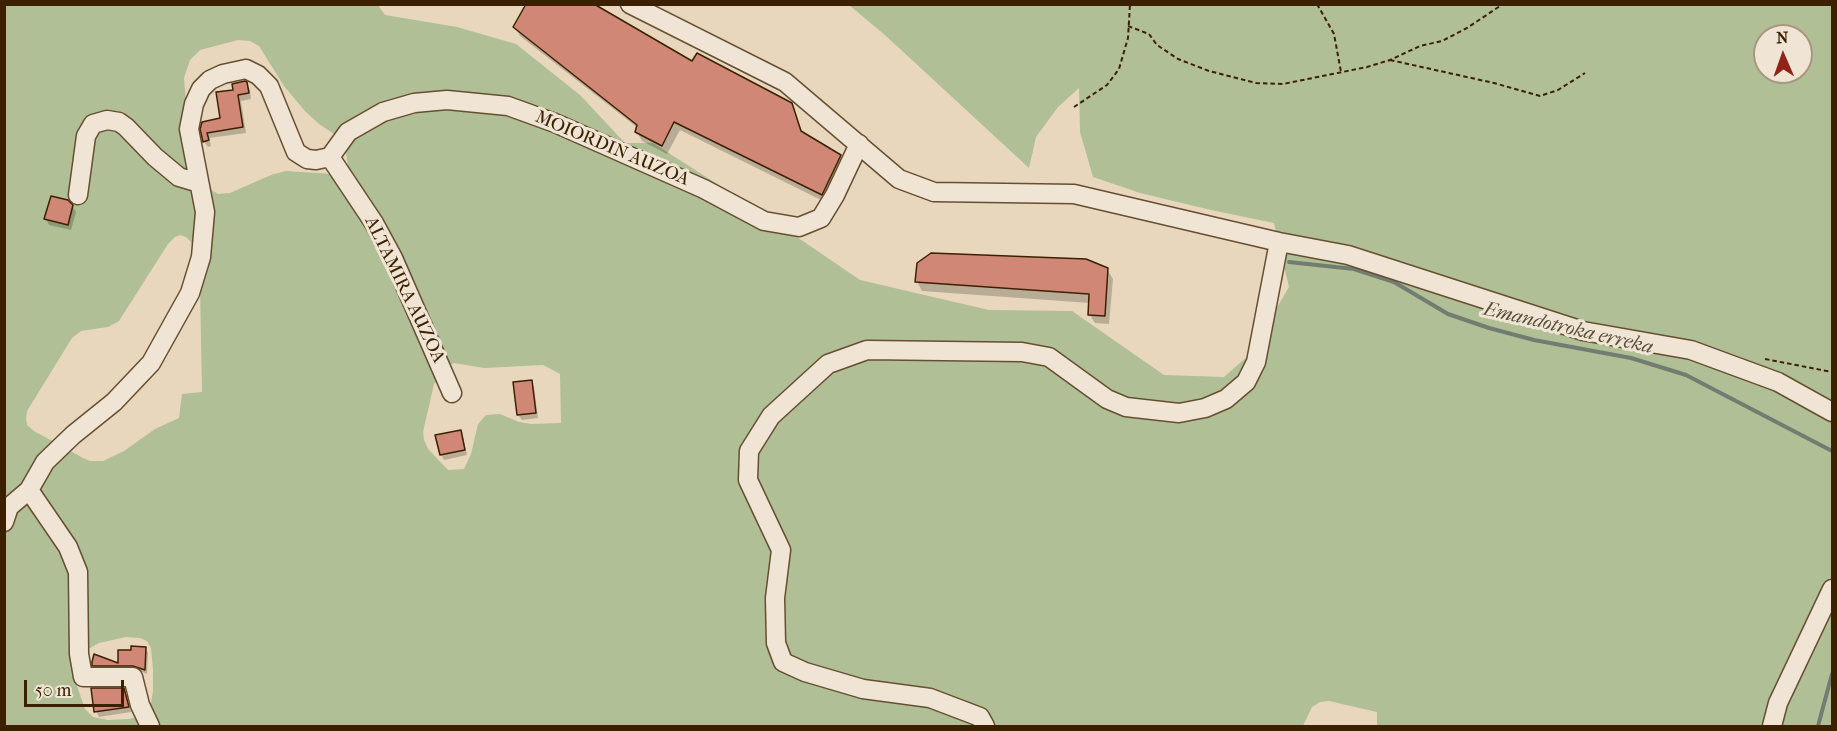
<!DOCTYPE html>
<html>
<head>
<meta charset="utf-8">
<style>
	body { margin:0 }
	#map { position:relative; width:1837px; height:731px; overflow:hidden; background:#e8d7bd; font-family:"IM FELL French Canon",serif }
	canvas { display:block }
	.frame { position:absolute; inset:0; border:6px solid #3b2102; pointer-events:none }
	.north { position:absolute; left:1753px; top:24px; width:60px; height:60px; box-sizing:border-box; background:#f0e5d4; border:2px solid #a89780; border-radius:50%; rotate:358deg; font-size:16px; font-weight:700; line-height:24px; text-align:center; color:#3b2102 }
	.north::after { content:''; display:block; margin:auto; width:21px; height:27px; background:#8f2418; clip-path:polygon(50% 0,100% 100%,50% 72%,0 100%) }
	.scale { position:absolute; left:24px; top:680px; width:100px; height:27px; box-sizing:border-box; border:3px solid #3b2102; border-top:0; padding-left:8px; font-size:18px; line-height:21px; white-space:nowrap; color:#3b2102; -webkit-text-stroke:4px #f0e5d4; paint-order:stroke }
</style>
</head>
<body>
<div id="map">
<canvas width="1837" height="731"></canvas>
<div class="frame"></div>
<div class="north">N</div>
<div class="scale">50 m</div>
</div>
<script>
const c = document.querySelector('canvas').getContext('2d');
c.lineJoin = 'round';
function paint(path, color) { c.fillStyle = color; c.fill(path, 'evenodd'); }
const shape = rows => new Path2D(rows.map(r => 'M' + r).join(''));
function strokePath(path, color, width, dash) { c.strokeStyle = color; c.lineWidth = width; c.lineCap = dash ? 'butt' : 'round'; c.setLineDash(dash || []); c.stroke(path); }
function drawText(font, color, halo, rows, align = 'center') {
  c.font = font + ' "IM FELL French Canon",serif'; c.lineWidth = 6; c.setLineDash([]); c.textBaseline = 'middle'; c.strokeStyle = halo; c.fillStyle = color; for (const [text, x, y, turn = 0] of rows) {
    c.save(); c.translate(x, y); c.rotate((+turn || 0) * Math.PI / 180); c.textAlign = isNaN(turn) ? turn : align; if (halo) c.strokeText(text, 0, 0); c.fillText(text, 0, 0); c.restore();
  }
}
paint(shape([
	[1054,4,1054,6,1055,4,1832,5,1832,726,1377,726,1377,712,1329,701,1320,702,1312,707,1303,726,5,726,4,5,378,5,385,15,457,27,516,44,580,95,625,143,653,143,747,203,860,280,989,310,1072,311,1164,375,1224,377,1249,355,1289,287,1274,223,1211,210,1140,193,1093,177,1080,132,1079,88,1058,107,1036,137,1029,168,886,36,849,5],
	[1765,36,1801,36,1801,72,1765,72],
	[238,40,250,41,259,46,284,86,305,111,319,124,334,134,346,151,348,168,333,174,286,171,271,175,230,193,218,194,211,190,207,185,187,116,184,78,190,60,200,50],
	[180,235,186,237,191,242,195,252,200,287,202,392,182,394,179,418,155,429,124,451,103,461,90,461,83,458,34,431,27,425,26,419,27,411,72,338,81,331,108,327,119,321,168,244,175,237],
	[454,363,484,368,543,365,560,374,561,423,531,424,519,422,500,414,486,415,478,424,471,454,464,469,448,470,428,449,424,440,423,432,434,384,446,368],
	[126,637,140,638,147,641,151,648,153,670,153,691,151,703,148,708,137,717,129,719,108,720,93,717,85,709,76,683,76,674,83,652,99,643]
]), '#b0bf95');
paint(shape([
	[515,27,693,63,791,104,796,114,803,134,840,156,845,166,827,203,680,130,667,154,642,141,637,132,638,128,520,36],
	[246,83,250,90,251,99,241,101,246,133,209,138,211,146,208,147,204,141,202,129,222,119,235,91],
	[72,206,76,212,71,230,49,225,46,219],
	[1107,269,1113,279,1109,324,1095,323,1089,314,1090,303,922,291,917,282],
	[531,382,534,387,538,418,522,420,518,415],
	[460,432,463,437,467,455,444,460,441,454],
	[145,648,148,653,147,674,137,670,97,670,94,665,120,665,132,652],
	[123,690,127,696,131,712,99,717,96,711]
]), '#0003');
strokePath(shape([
	[1289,262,1354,269,1394,282,1448,314,1489,328,1534,340,1631,358,1686,375,1832,451],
	[1818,726,1832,674]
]), '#737c70', 4);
const building = shape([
	[526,4,594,4,692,61,697,53,792,103,801,131,841,155,822,195,674,122,662,146,635,132,637,125,513,27,526,4],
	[245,81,247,82,249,93,238,95,243,127,207,133,209,140,203,142,200,129,202,122,220,118,216,92,233,90,232,84,245,81],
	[51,196,68,200,73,205,68,225,44,219,51,196],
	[931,253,1086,259,1108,268,1105,316,1088,315,1089,294,915,282,917,263,931,253],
	[532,380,536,413,517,415,513,382,532,380],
	[461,430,465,450,440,455,435,435,461,430],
	[131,646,146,647,145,670,133,666,92,666,92,662,94,654,118,663,118,650,131,650,131,646],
	[91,688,124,688,129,707,94,712,91,688]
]);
paint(building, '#d08775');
strokePath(building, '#3b2102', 1.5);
const minor = shape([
	[630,4,785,82,899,179,934,192,1074,194,1279,242,1348,255,1583,331,1691,350,1778,382,1832,412],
	[330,157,348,132,383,112,414,103,447,100,508,106,555,123,704,189,764,221,799,227,821,218,835,195,859,144],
	[78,195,86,136,93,124,107,120,119,122,126,127,155,157,179,177,199,183],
	[29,490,68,547,78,572,79,654,83,677,133,677,140,705,150,726],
	[4,522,9,507,29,490,45,462,73,435,114,402,151,363,190,293,201,257,205,212,189,129,194,104,201,89,210,80,223,74,246,69,258,75,269,86,296,152,307,159,316,160,330,157,374,223,393,258,452,393],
	[985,726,980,717,930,698,863,689,805,672,783,662,776,643,775,598,781,550,748,480,749,451,771,416,828,364,867,350,1022,352,1049,357,1107,399,1126,407,1179,413,1205,408,1226,399,1246,382,1256,362,1279,242],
	[1772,726,1778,703,1832,589]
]);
strokePath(minor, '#664e31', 21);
strokePath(shape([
	[1317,4,1334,34,1341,72],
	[1128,26,1149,34,1157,45,1178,59,1209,71,1256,83,1283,84,1367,67,1390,60,1420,46,1442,41,1467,28,1503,4],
	[1390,60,1494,83,1540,96,1558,90,1585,73],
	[1074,107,1107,85,1119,69,1128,38,1130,4],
	[1765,359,1832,372]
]), '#3b2102', 2, [4.5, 3]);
strokePath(minor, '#f0e5d4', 18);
drawText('18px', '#3b2102', '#f0e5d4', [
	["MOIORDIN AUZOA",612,149,23],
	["ALTAMIRA AUZOA",404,290,64]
]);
drawText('italic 20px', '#574e39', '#f0e5d4', [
	["Emandotroka erreka",1568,329,13]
]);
</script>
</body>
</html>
